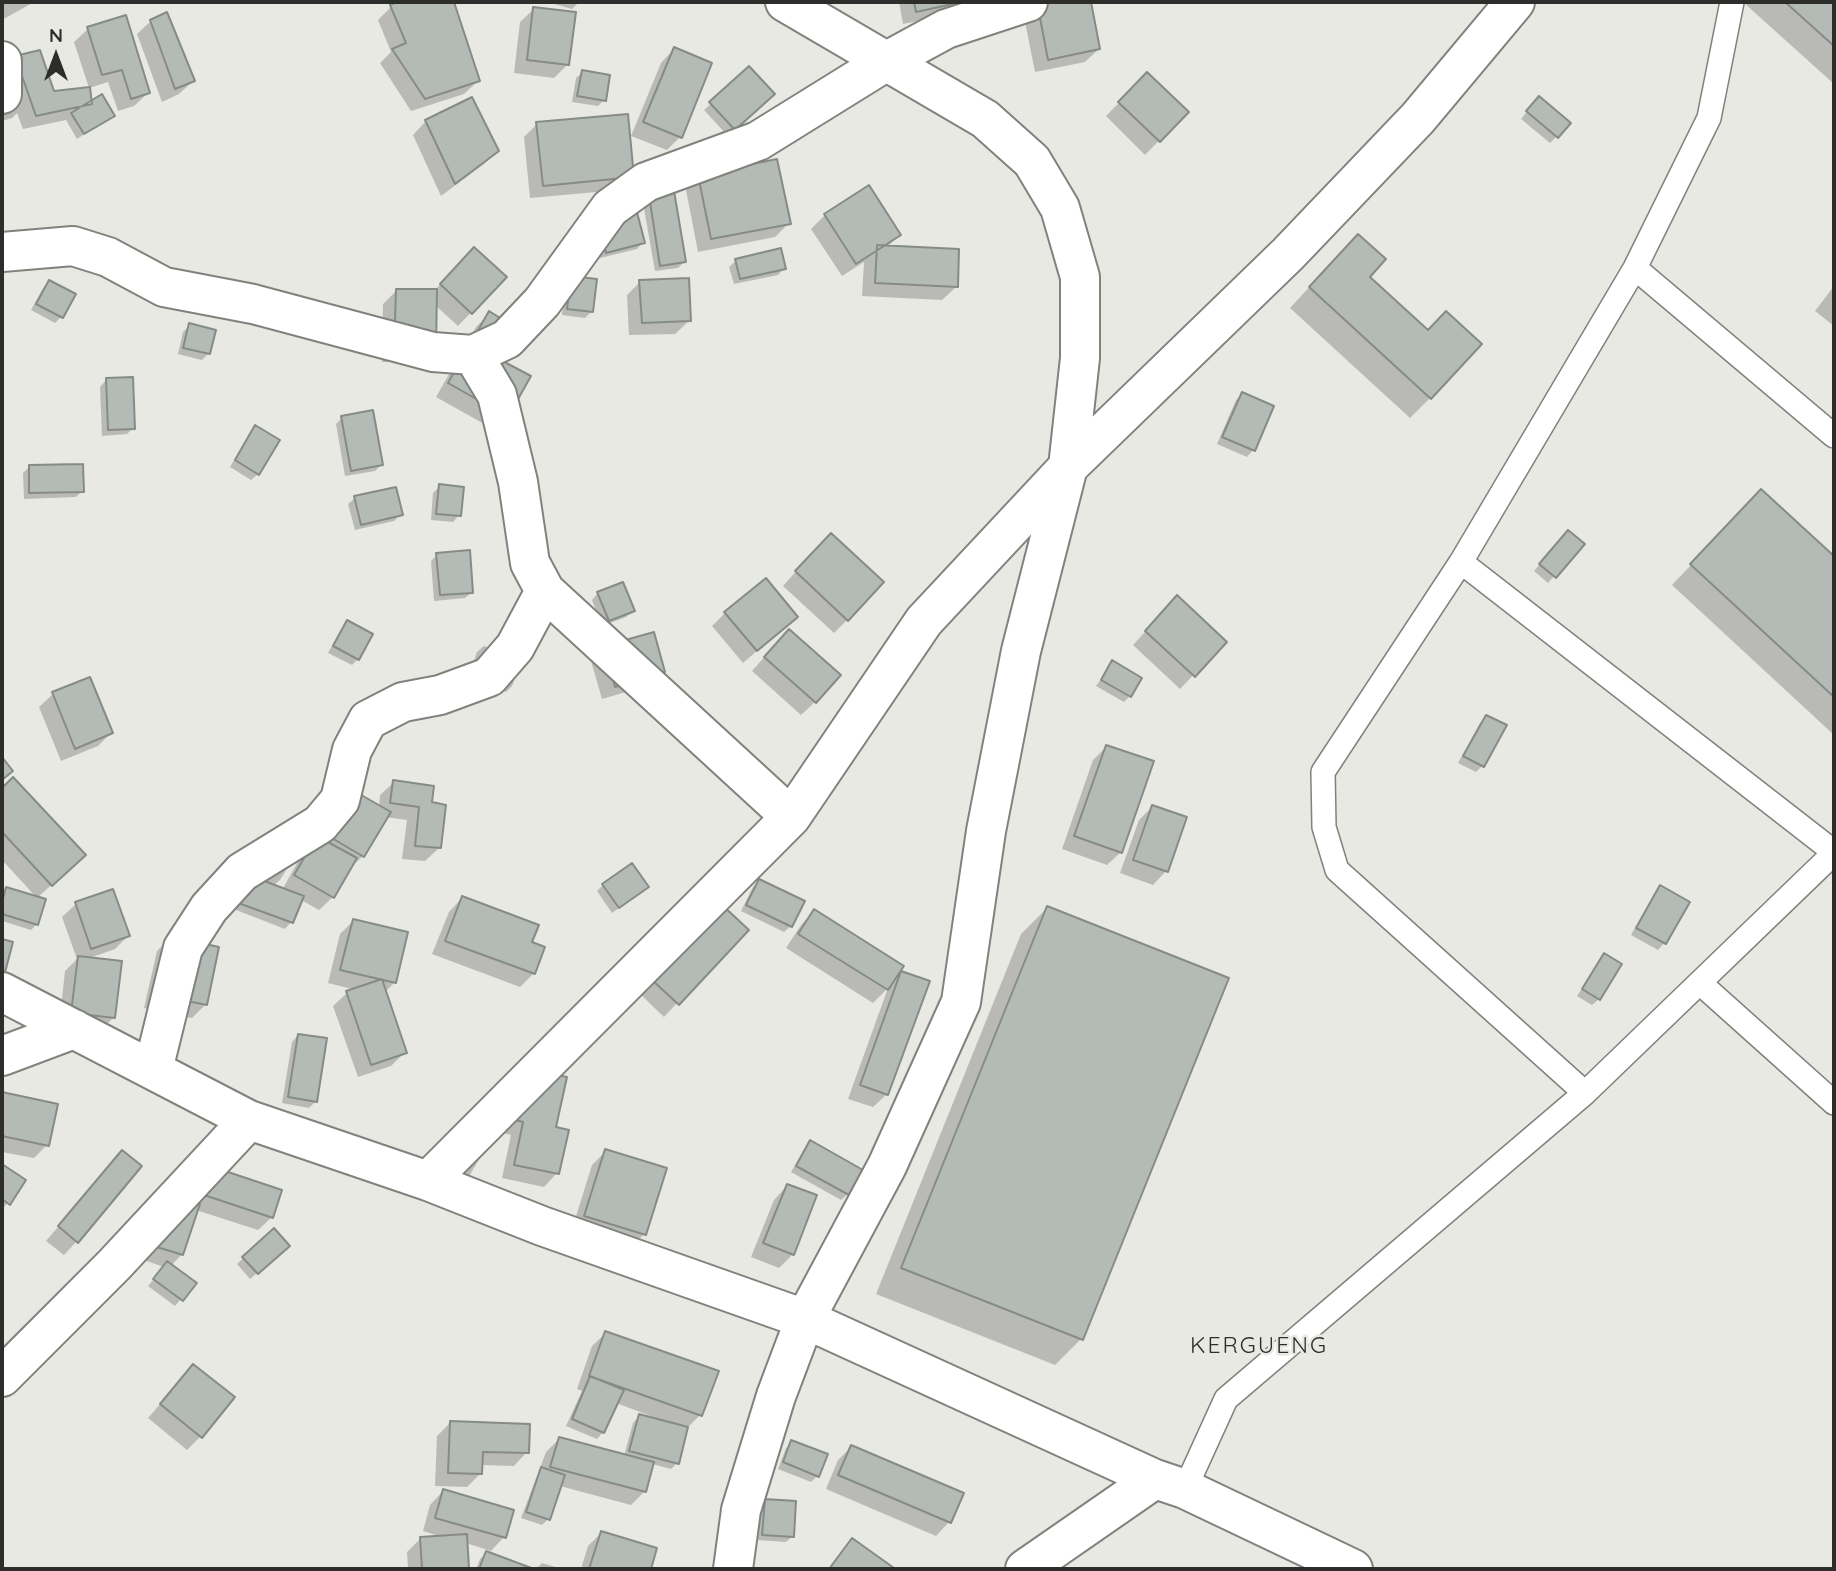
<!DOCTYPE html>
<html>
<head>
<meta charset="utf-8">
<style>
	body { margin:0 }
	#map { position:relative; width:1836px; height:1571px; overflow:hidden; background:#e8e9e3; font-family:Quicksand,sans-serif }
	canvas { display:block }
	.frame { position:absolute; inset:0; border:4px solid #2d2e2b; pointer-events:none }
	.north { position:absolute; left:21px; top:21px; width:70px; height:70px; -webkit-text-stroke:5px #e8e9e3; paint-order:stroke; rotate:0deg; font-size:19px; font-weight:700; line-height:28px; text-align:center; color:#2d2e2b }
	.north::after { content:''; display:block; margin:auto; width:24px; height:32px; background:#2d2e2b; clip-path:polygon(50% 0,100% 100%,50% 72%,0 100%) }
</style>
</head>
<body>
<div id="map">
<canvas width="1836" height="1571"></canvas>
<div class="frame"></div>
<div class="north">N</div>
</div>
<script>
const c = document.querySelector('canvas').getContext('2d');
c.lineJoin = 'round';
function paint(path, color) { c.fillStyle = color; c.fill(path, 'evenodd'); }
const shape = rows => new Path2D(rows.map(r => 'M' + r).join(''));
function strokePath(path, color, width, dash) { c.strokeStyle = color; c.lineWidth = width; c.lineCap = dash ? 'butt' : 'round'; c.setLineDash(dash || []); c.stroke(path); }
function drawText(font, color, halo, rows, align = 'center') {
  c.font = font + ' Quicksand,sans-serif'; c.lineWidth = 5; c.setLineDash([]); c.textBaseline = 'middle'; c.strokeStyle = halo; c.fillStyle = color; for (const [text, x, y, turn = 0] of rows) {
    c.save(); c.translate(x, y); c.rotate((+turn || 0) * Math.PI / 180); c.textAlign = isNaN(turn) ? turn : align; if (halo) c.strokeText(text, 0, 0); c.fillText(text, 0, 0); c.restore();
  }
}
paint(shape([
	[2,2,34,2,2,20],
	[400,2,452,2,478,81,464,94,411,111,380,63,391,52,378,20,391,7],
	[547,2,579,2,572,9],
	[899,2,951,2,951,3,938,17,903,24],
	[1034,2,1090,2,1099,49,1085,62,1035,72,1023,12],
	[1743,2,1834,2,1834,84],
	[534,9,567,65,554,78,514,73,520,22],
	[151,21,193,81,179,94,162,102,137,34],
	[88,29,148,93,134,106,118,111,108,82,89,88,74,42],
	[674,49,680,137,667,150,631,136,661,63],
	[16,58,53,93,90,104,113,115,77,139,66,120,23,129,17,113,12,118,2,121,2,60],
	[749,69,766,100,727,135,704,110],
	[583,72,604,100,598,106,572,102,576,78],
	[1147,74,1187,112,1145,155,1106,116],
	[1533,104,1557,136,1550,143,1521,119],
	[626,115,619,190,530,198,524,137,537,124],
	[426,121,497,151,484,164,441,196,413,135],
	[699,177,789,223,775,237,698,252,686,190],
	[649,191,685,261,678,268,655,271,642,197],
	[589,214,643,242,637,249,600,258],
	[825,215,899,235,887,247,956,287,942,300,862,296,864,262,842,276,811,229],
	[1338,256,1430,398,1410,418,1290,308],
	[736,261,784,268,778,275,734,284,729,267],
	[461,263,505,277,458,326,435,305,420,362,382,362,383,304,396,291,434,291],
	[49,282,61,317,55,323,31,310,43,288],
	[640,282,689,321,675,334,629,335,627,295],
	[565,284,592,311,585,318,562,315],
	[1834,286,1834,326,1815,311],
	[489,314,493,357,493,429,436,397,476,327],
	[190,325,208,354,202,360,178,354,183,332],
	[106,380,133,428,127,434,102,436,100,387],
	[1242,394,1272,407,1253,450,1247,457,1217,444,1236,400],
	[342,418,381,465,375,471,345,476,336,424],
	[255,427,258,474,251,480,230,467,249,434],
	[29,467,82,491,76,497,24,499,23,473],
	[440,486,459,515,453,522,431,520,433,493],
	[1761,491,1834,559,1834,735,1672,585],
	[355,498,401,514,394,521,355,530,348,504],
	[1562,539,1582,544,1548,583,1534,571],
	[817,548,847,620,834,633,783,586],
	[437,555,472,592,465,598,434,601,431,561],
	[598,593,633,611,626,617,602,626,592,600],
	[1164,611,1225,642,1180,689,1133,645],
	[725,613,796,617,743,663,712,626],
	[347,622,358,659,352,665,328,653,341,629],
	[775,645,815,702,801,715,752,671],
	[484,646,522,660,512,686,506,692,468,677,477,652],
	[605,647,663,672,650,685,602,699,591,661],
	[1113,663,1130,696,1124,702,1096,686],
	[89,679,111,733,98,746,61,761,39,707,53,694],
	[1487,717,1482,766,1476,772,1458,763,1480,723],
	[1106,747,1121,852,1107,865,1062,849,1093,760],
	[13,779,70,868,37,898,2,860,2,790],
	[394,782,430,804,439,848,425,861,402,859,407,820,385,817,363,856,349,869,333,897,319,910,301,900,291,922,285,929,236,910,245,884,268,882,253,873,307,836,280,880,273,886,282,890,304,851,379,807,380,795],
	[1152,807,1184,818,1166,871,1153,885,1120,873,1139,820],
	[760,881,791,926,784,932,741,911,753,887],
	[603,885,640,893,612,913,597,891],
	[1660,887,1687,903,1664,943,1658,950,1631,935,1654,894],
	[7,889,37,924,31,930,2,921,2,894],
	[462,898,530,943,534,973,520,987,432,954,449,912],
	[76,904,128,936,115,949,87,959,114,1017,100,1031,59,1026,65,971,77,959,62,917],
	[1047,908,1081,1339,1055,1365,876,1294,1021,934],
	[814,911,895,979,902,973,887,1094,873,1107,848,1099,888,988,873,1003,786,948,801,925],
	[708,919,677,1003,664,1017,639,993],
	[353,921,395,982,384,993,405,1052,391,1066,358,1077,333,1006,347,993,356,990,328,983,340,934],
	[170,938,206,1004,192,1018,144,1008,157,951],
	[1604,955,1599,999,1592,1005,1577,996],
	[298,1035,316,1101,309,1108,282,1103,292,1042],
	[505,1082,554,1128,557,1173,544,1187,502,1178,511,1135,495,1131],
	[2,1094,56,1106,47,1145,34,1158,2,1152],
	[810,1142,848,1194,841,1200,791,1172,804,1149],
	[458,1143,481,1156,461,1190],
	[606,1151,644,1234,631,1247,572,1229,592,1165],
	[122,1152,77,1241,64,1255,46,1241],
	[2,1166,23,1181,2,1210],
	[200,1183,272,1217,258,1230,196,1210,182,1254,171,1266,194,1283,175,1306,148,1286,164,1267,135,1257],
	[787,1186,793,1254,779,1268,751,1257,774,1200],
	[274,1230,281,1252,250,1279,237,1264],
	[606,1333,700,1415,687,1428,677,1463,671,1469,652,1464,645,1491,631,1505,560,1486,548,1519,542,1525,521,1518,546,1452,559,1439,624,1456,633,1423,639,1416,662,1422,662,1420,616,1403,603,1432,597,1439,566,1426,582,1391,577,1389,592,1346],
	[193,1366,200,1437,187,1450,148,1418],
	[450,1423,527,1452,514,1466,481,1465,480,1474,467,1487,435,1486,437,1436],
	[792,1442,817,1476,811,1482,778,1469,786,1448],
	[851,1447,962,1494,949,1522,936,1536,826,1489,838,1460],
	[443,1491,504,1537,491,1551,466,1543,467,1569,408,1569,407,1552,421,1538,442,1537,423,1531,430,1505],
	[766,1501,793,1536,786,1542,757,1540,759,1507],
	[601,1533,655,1549,649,1569,581,1569,588,1546],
	[853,1540,891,1568,890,1569,828,1569],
	[486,1553,529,1569,476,1569,480,1559],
	[542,1563,562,1569,536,1569]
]), '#0003');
const building = shape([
	[396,2,454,2,480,81,425,99,392,49,406,43,390,5,396,2],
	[914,2,953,2,953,4,916,12,914,2],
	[1037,2,1091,2,1100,49,1048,60,1037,2],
	[1785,2,1834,2,1834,46,1785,2],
	[533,7,576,12,569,65,527,60,533,7],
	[167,12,195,81,175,89,150,20,167,12],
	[126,15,150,93,131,99,122,70,102,75,87,27,126,15],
	[674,47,712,63,682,138,643,122,674,47],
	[40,50,54,91,90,87,92,104,36,116,15,56,40,50],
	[749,66,775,94,735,130,709,102,749,66],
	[582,70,610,75,606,101,577,96,582,70],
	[1147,72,1189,112,1160,142,1118,102,1147,72],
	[102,94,115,116,84,134,71,113,102,94],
	[1539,96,1571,123,1558,138,1526,111,1539,96],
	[472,97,499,151,455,184,425,120,472,97],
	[628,114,634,177,543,186,536,122,628,114],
	[777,159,791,224,711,239,698,175,777,159],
	[673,185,686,262,660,266,648,189,673,185],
	[869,185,901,235,856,264,824,214,869,185],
	[633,197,645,243,606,253,595,206,633,197],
	[1358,234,1386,259,1370,277,1428,330,1446,311,1482,344,1431,399,1309,287,1358,234],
	[877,245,959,249,958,287,875,283,877,245],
	[474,247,507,277,472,314,440,284,474,247],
	[781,248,786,269,740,279,735,259,781,248],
	[571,276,597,279,593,312,567,309,571,276],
	[689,278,691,321,642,323,639,280,689,278],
	[49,280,76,294,63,318,36,304,49,280],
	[396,289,437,289,436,350,394,349,396,289],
	[489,311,513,326,495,357,531,376,508,417,448,383,489,311],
	[189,323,216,330,210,354,183,348,189,323],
	[133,377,135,429,108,430,106,378,133,377],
	[1242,392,1274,406,1255,451,1222,437,1242,392],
	[373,410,383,465,351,471,341,416,373,410],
	[255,425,280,440,259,475,235,460,255,425],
	[83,464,84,492,29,493,29,465,83,464],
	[439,484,464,487,461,516,436,514,439,484],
	[396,487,403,515,361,525,354,496,396,487],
	[1761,489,1834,556,1834,697,1690,564,1761,489],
	[1568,530,1585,544,1556,578,1539,564,1568,530],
	[831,533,884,582,848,621,795,571,831,533],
	[470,550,473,593,440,595,436,553,470,550],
	[766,578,798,617,757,651,724,612,766,578],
	[623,582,635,611,609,621,597,592,623,582],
	[1177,595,1227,642,1195,677,1145,631,1177,595],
	[347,620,373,634,359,660,333,646,347,620],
	[789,629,841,675,816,703,764,657,789,629],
	[654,632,665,672,615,687,604,646,654,632],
	[1112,660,1142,678,1131,697,1101,680,1112,660],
	[90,677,113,733,75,749,52,692,90,677],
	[1486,715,1507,725,1484,767,1463,756,1486,715],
	[1106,745,1154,761,1122,853,1074,836,1106,745],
	[2,757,13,771,2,780,2,757],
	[13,777,86,855,52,886,2,832,2,788,13,777],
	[393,780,434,786,432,802,446,805,441,848,415,846,419,807,390,803,393,780],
	[356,792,391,812,364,857,330,837,356,792],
	[1152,805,1187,817,1168,872,1133,860,1152,805],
	[317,836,357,858,334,898,294,875,317,836],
	[632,863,649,887,619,908,602,884,632,863],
	[251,876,304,896,293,923,241,904,251,876],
	[759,879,805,901,792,927,746,905,759,879],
	[1660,885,1690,902,1666,944,1636,928,1660,885],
	[6,887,46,899,38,925,2,914,2,902,6,887],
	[113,889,130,936,91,949,75,902,113,889],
	[462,896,539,925,532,942,545,947,535,974,445,941,462,896],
	[721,904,749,930,679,1005,651,979,721,904],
	[1047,906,1229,978,1083,1340,901,1268,1047,906],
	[814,909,904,966,888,990,798,934,814,909],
	[353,919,408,932,396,983,340,970,353,919],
	[169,936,219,947,207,1005,157,995,169,936],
	[2,939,13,942,3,980,2,980,2,939],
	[1604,953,1622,964,1600,1000,1582,989,1604,953],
	[78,956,122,961,115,1018,71,1013,78,956],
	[901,971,930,981,888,1095,860,1085,901,971],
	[382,979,407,1053,371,1065,346,991,382,979],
	[298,1034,327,1038,317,1102,288,1097,298,1034],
	[518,1067,567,1077,556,1127,569,1130,559,1174,514,1165,523,1122,507,1118,518,1067],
	[2,1092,58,1104,49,1146,2,1136,2,1092],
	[810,1140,863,1170,849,1195,796,1166,810,1140],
	[605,1149,667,1168,646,1235,584,1216,605,1149],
	[122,1150,142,1166,78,1243,58,1226,122,1150],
	[2,1164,26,1180,10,1205,2,1199,2,1164],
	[213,1167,282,1190,273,1218,204,1195,213,1167],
	[787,1184,817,1195,794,1255,763,1243,787,1184],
	[162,1193,200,1204,183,1255,147,1244,162,1193],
	[274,1228,290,1246,258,1274,242,1257,274,1228],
	[167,1261,197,1283,183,1301,153,1279,167,1261],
	[605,1331,719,1371,702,1416,589,1376,605,1331],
	[193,1364,235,1397,202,1438,160,1404,193,1364],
	[590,1376,624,1390,604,1433,572,1419,590,1376],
	[639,1414,688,1427,679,1464,629,1451,639,1414],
	[450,1421,530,1424,529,1453,483,1452,482,1474,448,1473,450,1421],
	[559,1437,654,1462,646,1492,550,1467,559,1437],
	[791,1440,828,1454,819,1477,783,1462,791,1440],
	[851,1445,964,1493,951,1523,838,1475,851,1445],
	[541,1467,565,1475,550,1520,526,1512,541,1467],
	[443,1489,514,1510,506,1538,435,1518,443,1489],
	[765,1499,796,1501,794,1537,762,1535,765,1499],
	[601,1531,657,1548,651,1569,589,1569,601,1531],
	[467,1534,469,1569,422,1569,420,1537,467,1534],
	[852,1538,894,1568,893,1569,829,1569,852,1538],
	[486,1551,534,1569,479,1569,486,1551]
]);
paint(building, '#b4bab5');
strokePath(building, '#868b87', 2);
const lane = shape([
	[1635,268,1834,436],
	[1461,562,1834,852],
	[1700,983,1834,1103],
	[1585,1093,1337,870,1324,827,1323,772,1461,562,1635,268,1709,118,1732,2],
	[1185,1489,1226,1399,1585,1093,1834,853]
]);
const street = shape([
	[785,2,985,119,1032,161,1060,208,1080,277,1080,358,1068,467,1021,651,986,831,961,1002,887,1166,805,1319,1155,1479,1185,1489,1353,1569],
	[2,61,2,94],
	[2,252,73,246,108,257,164,287,253,304,433,352,473,355,507,339,542,302,610,208,646,182,758,141,887,61,946,29,1028,2],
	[473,355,497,395,518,482,530,563,545,591,791,817],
	[2,992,249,1120,428,1181,542,1226,805,1319,776,1396,741,1510,733,1569],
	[2,1056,74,1029],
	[153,1070,183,948,209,908,242,872,320,824,340,800,352,750,368,720,403,702,440,695,489,677,515,647,545,591],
	[428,1181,791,817,924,621,1068,467,1288,254,1418,118,1515,2],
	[2,1377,114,1265,249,1120],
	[1025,1569,1155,1479]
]);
strokePath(lane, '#81827d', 26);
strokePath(street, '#81827d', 42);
strokePath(lane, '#fff', 23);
strokePath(street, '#fff', 38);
c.letterSpacing = '2px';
drawText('23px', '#2d2e2b', '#e8e9e3', [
	["KERGUENG",1259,1346]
]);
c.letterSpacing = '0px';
</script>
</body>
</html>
